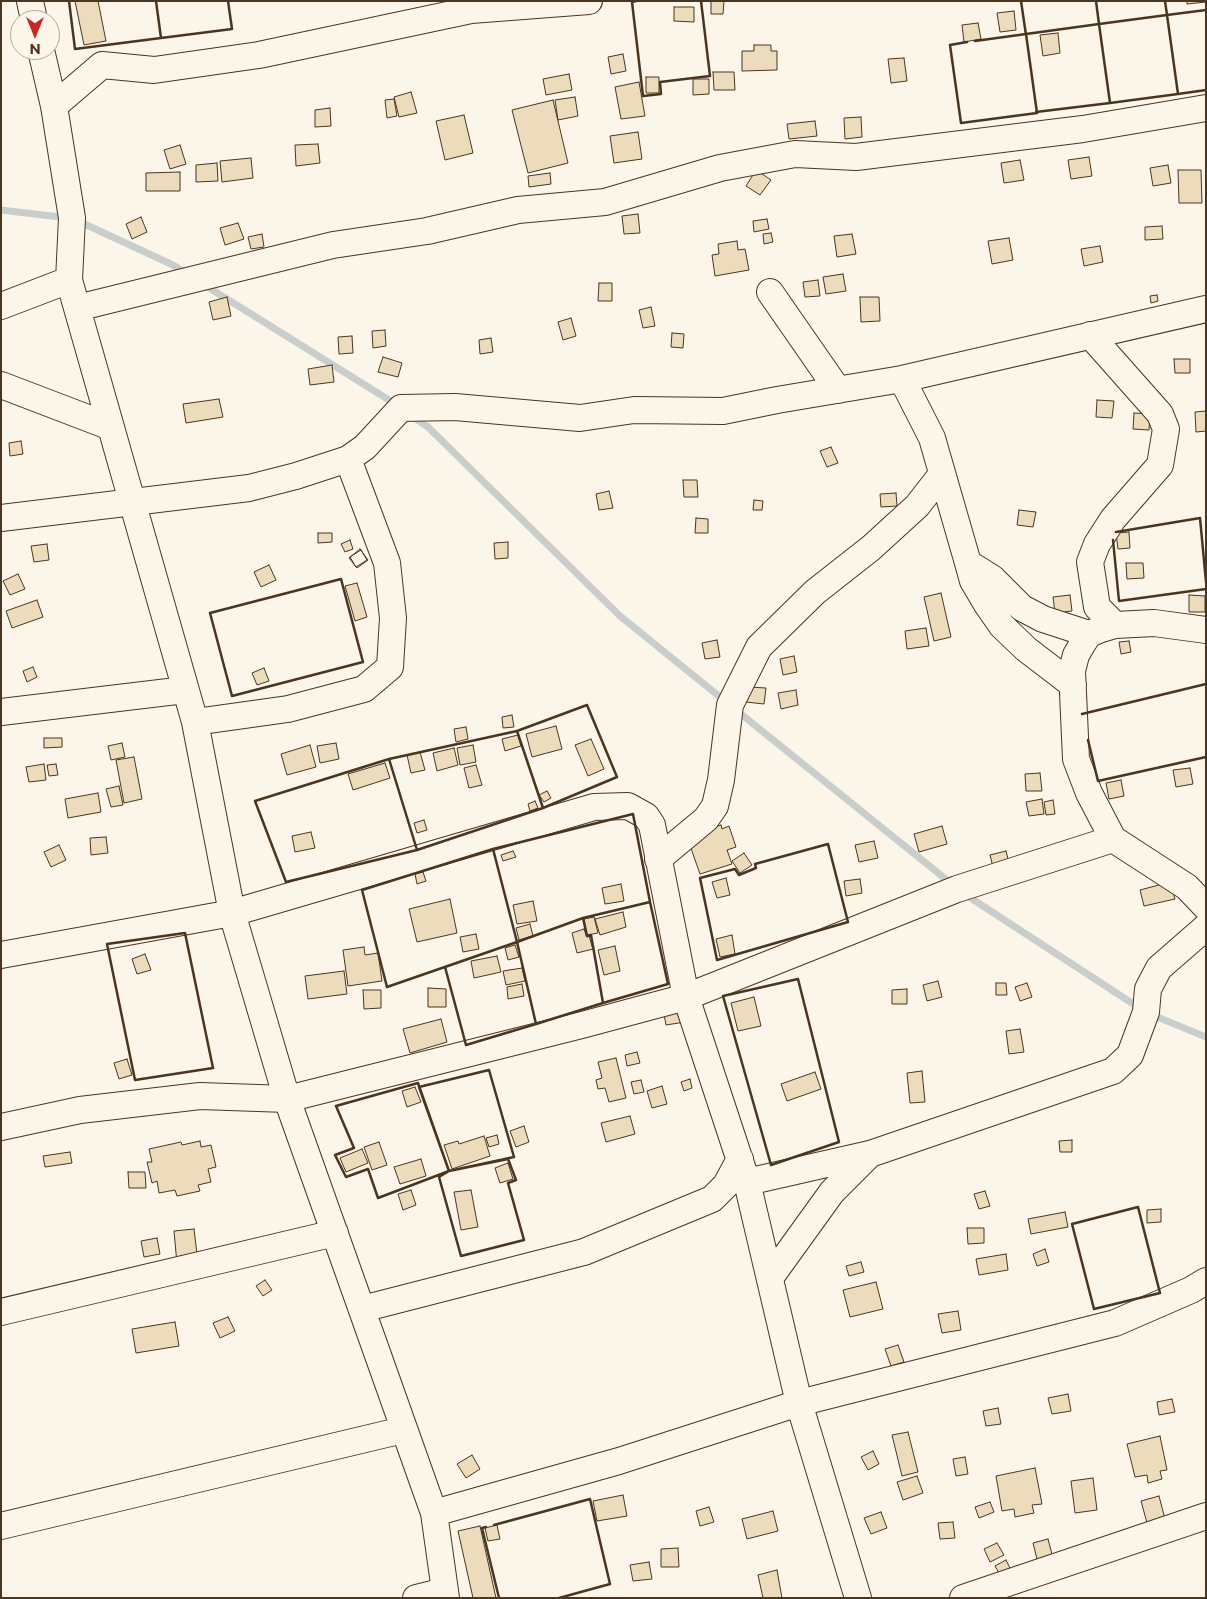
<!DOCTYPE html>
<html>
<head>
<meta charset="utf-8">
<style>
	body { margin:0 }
	#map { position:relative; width:1207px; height:1599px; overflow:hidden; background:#fbf6e9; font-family:Montserrat,sans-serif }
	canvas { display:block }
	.frame { position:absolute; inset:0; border:2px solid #4a3520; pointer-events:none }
	.north { position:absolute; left:10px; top:10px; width:50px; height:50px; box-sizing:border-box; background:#fbf6e9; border:1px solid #b4a999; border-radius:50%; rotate:180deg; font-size:14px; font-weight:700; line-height:20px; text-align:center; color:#4a3520 }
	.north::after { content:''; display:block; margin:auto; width:18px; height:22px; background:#c62828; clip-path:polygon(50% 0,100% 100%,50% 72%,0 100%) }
</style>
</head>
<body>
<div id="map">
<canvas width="1207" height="1599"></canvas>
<div class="frame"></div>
<div class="north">N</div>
</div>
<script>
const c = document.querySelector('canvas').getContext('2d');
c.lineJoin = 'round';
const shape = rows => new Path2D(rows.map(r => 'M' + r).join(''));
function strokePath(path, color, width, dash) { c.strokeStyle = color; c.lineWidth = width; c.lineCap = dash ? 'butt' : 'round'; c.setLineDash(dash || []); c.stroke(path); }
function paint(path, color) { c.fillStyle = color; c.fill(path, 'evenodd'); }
strokePath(shape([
	[1,210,68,218],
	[78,221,173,265,187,274],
	[203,284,397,405],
	[412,416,428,427,620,616,725,701],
	[736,710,953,885],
	[963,893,1141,1009],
	[1150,1014,1206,1037]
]), '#c9cecd', 7);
const building = shape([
	[75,1,98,1,106,41,84,45,75,1],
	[711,1,724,1,723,14,711,14,711,1],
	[1187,1,1206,1,1206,2,1187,4,1187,1],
	[674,7,694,7,694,22,674,21,674,7],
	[1014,11,1016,30,1000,32,997,13,1014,11],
	[978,23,981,39,964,42,962,25,978,23],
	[1058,33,1060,53,1043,56,1040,35,1058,33],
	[754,45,771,45,771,51,777,51,777,70,742,71,742,51,754,51,754,45],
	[623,54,626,71,611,74,608,57,623,54],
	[904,58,907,81,891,83,888,59,904,58],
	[713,72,734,72,735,90,714,90,713,72],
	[569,74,572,90,546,95,543,79,569,74],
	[646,77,659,77,659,93,646,93,646,77],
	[693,79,709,79,709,94,693,95,693,79],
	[639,82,645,116,621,119,615,87,639,82],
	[411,92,417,113,399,117,394,97,411,92],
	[575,97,578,116,558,120,555,100,575,97],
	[394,99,397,116,387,118,385,100,394,99],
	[553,100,568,163,528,173,512,110,553,100],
	[330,108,331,126,315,127,315,110,330,108],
	[464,115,473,153,445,160,436,121,464,115],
	[861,117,862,137,845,139,844,118,861,117],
	[815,121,817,136,789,139,787,124,815,121],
	[638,132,642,159,614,163,610,136,638,132],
	[318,144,320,163,296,166,295,145,318,144],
	[180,145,186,164,170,169,164,150,180,145],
	[1089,157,1092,176,1071,179,1068,160,1089,157],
	[251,158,253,178,222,182,220,161,251,158],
	[1020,160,1024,180,1004,183,1001,163,1020,160],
	[217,163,218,181,196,182,196,165,217,163],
	[1168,165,1171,183,1153,186,1150,168,1168,165],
	[756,170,771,180,760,195,746,186,756,170],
	[1178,170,1201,170,1202,203,1179,203,1178,170],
	[180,172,180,191,146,191,146,173,180,172],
	[550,173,551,184,529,187,528,176,550,173],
	[638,214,640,233,624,234,622,216,638,214],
	[141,217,147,232,132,239,126,224,141,217],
	[767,219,769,229,754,232,753,221,767,219],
	[238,223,244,239,225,245,220,228,238,223],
	[1162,226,1163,239,1145,240,1145,227,1162,226],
	[771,233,773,242,764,244,763,234,771,233],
	[262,234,264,247,251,249,248,237,262,234],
	[852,234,856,254,837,257,834,236,852,234],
	[1009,238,1013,260,992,264,988,241,1009,238],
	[737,241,738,250,745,249,749,270,715,276,712,255,719,254,718,244,737,241],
	[1100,246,1103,262,1084,266,1081,249,1100,246],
	[843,274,846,291,826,294,823,277,843,274],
	[818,280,820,296,805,297,803,282,818,280],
	[599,283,612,283,612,301,598,301,599,283],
	[1157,295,1158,301,1151,303,1150,296,1157,295],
	[227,297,231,316,213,320,209,302,227,297],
	[860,297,879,297,880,321,861,322,860,297],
	[651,307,655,326,643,328,639,310,651,307],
	[571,318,576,336,563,340,558,322,571,318],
	[385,330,386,346,373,348,372,331,385,330],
	[672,333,684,334,683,348,671,347,672,333],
	[352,336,353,353,339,354,338,337,352,336],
	[491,338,493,352,480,354,479,340,491,338],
	[383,357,402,363,398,377,378,372,383,357],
	[1174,359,1190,359,1190,373,1175,373,1174,359],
	[332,365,334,382,310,385,308,369,332,365],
	[219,399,223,417,186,423,183,404,219,399],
	[1097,400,1114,401,1112,418,1096,417,1097,400],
	[1206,411,1206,431,1196,432,1195,412,1206,411],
	[1134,413,1150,414,1149,430,1133,429,1134,413],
	[21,441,23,454,10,456,9,443,21,441],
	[831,447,838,463,827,467,820,451,831,447],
	[683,480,697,480,698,497,684,497,683,480],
	[609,491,613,508,599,510,596,494,609,491],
	[896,493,897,506,881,507,880,494,896,493],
	[754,500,763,501,762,510,753,510,754,500],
	[1019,510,1036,512,1033,527,1017,525,1019,510],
	[696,518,708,519,708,533,695,533,696,518],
	[1129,532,1130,548,1118,549,1116,533,1129,532],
	[318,533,332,533,332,542,318,543,318,533],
	[350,540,353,549,345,552,341,544,350,540],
	[508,542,508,558,495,559,494,543,508,542],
	[47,544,49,560,34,562,31,546,47,544],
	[360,549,368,560,357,568,349,558,360,549],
	[361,550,367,560,356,567,350,557,361,550],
	[1126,563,1143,563,1144,578,1127,579,1126,563],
	[269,565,276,580,261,587,254,572,269,565],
	[18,574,25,589,10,595,3,581,18,574],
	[357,583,367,617,355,621,345,586,357,583],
	[941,593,951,637,934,641,924,597,941,593],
	[1070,595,1072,611,1055,613,1053,597,1070,595],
	[1189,595,1205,596,1205,612,1189,612,1189,595],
	[37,600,43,617,12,628,6,611,37,600],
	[926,628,929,646,907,649,905,631,926,628],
	[717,640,720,657,705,659,702,643,717,640],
	[1129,641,1131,652,1121,654,1119,642,1129,641],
	[794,656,797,672,783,675,780,659,794,656],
	[33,667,37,677,27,682,23,671,33,667],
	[264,668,269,681,257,685,252,673,264,668],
	[748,687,766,688,764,704,746,702,748,687],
	[796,690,798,705,781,709,778,693,796,690],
	[512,715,514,727,503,728,502,717,512,715],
	[556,726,562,749,532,757,526,734,556,726],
	[466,727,468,739,456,742,454,729,466,727],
	[518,735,521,746,505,751,502,739,518,735],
	[44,738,62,738,62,747,44,748,44,738],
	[591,739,604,769,588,776,575,745,591,739],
	[122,743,125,757,111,760,108,746,122,743],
	[336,743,339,759,320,763,317,746,336,743],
	[310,745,316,767,287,775,281,754,310,745],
	[473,745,476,762,460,765,457,748,473,745],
	[454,748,458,765,437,771,433,753,454,748],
	[420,752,425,770,411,773,407,755,420,752],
	[134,757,142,799,124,803,116,760,134,757],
	[385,763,390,778,353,790,348,774,385,763],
	[44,764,46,780,29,782,26,767,44,764],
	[56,764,58,775,49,776,47,765,56,764],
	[476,765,482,785,469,788,464,768,476,765],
	[1190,768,1193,784,1176,787,1173,770,1190,768],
	[1040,773,1042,791,1026,791,1025,774,1040,773],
	[1121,780,1124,796,1109,799,1106,783,1121,780],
	[119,786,123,805,111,807,106,789,119,786],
	[547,791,551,798,544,802,539,795,547,791],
	[98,793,101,812,68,818,65,799,98,793],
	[1042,799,1044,814,1029,816,1026,802,1042,799],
	[1053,800,1055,814,1046,815,1044,802,1053,800],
	[535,801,538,808,530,811,528,804,535,801],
	[424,820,427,830,417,833,414,823,424,820],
	[721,825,722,829,729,826,736,847,727,850,732,864,700,874,687,837,721,825],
	[942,826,947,844,919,852,914,834,942,826],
	[311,832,315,848,295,852,292,836,311,832],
	[106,837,108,853,91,855,90,838,106,837],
	[874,841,878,858,859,862,855,845,874,841],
	[59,845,66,860,51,867,44,852,59,845],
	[513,851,516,857,503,861,501,855,513,851],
	[1006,851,1010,867,994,871,990,855,1006,851],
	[744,853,752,865,740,873,732,861,744,853],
	[423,872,426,881,417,884,415,874,423,872],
	[726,878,730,895,717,898,712,882,726,878],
	[860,879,862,893,846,896,844,881,860,879],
	[1170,882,1175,899,1144,906,1140,890,1170,882],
	[621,884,624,901,605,904,602,888,621,884],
	[450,899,457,933,417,942,409,909,450,899],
	[533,901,537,921,517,924,513,905,533,901],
	[623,912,626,927,600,935,595,919,623,912],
	[594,917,598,933,587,935,584,919,594,917],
	[530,924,533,936,519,940,516,928,530,924],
	[584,929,587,937,589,936,593,949,577,953,572,933,584,929],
	[476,934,479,949,463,952,460,937,476,934],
	[732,935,735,954,720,957,716,939,732,935],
	[515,945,519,957,508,960,505,948,515,945],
	[615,946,620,971,604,975,598,950,615,946],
	[364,947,365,955,378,953,382,981,348,986,343,950,364,947],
	[145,954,151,970,137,974,132,959,145,954],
	[497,956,501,972,474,978,471,961,497,956],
	[522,968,525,981,506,985,503,971,522,968],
	[344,971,347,994,308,999,305,976,344,971],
	[938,981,942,997,927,1001,923,985,938,981],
	[996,983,1006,983,1007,995,996,995,996,983],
	[1027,983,1032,997,1020,1001,1015,987,1027,983],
	[522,984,524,996,508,999,507,987,522,984],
	[428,988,446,989,446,1007,428,1007,428,988],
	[907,989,907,1004,892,1004,892,990,907,989],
	[363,990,381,990,381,1008,364,1009,363,990],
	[754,997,761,1026,738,1031,731,1003,754,997],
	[682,1006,685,1022,666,1025,663,1009,682,1006],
	[441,1019,447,1042,410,1053,403,1029,441,1019],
	[1020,1029,1024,1052,1009,1054,1006,1031,1020,1029],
	[637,1052,640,1063,627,1066,625,1055,637,1052],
	[616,1058,626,1098,609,1102,605,1088,598,1089,596,1080,602,1078,598,1062,616,1058],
	[127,1059,132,1075,119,1079,114,1063,127,1059],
	[922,1071,925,1102,910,1103,907,1073,922,1071],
	[815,1072,821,1089,787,1101,781,1084,815,1072],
	[690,1079,692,1088,684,1091,681,1082,690,1079],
	[641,1080,644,1092,634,1094,631,1082,641,1080],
	[662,1086,667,1104,652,1108,647,1091,662,1086],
	[415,1087,421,1102,407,1107,402,1091,415,1087],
	[630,1116,635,1134,606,1142,601,1123,630,1116],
	[524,1126,529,1142,516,1147,510,1131,524,1126],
	[497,1135,499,1144,489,1147,486,1138,497,1135],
	[484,1136,490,1156,452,1169,444,1145,458,1141,459,1144,484,1136],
	[1072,1140,1072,1152,1060,1152,1059,1141,1072,1140],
	[200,1141,201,1147,211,1145,216,1167,208,1169,211,1182,198,1185,200,1191,177,1196,175,1190,159,1193,157,1181,152,1183,147,1162,152,1162,149,1149,181,1142,182,1145,200,1141],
	[379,1142,387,1165,372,1170,364,1147,379,1142],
	[362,1149,368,1163,346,1172,340,1158,362,1149],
	[70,1152,72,1163,45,1167,43,1156,70,1152],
	[421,1159,426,1176,400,1184,394,1167,421,1159],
	[508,1163,513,1179,500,1183,495,1168,508,1163],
	[128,1172,145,1172,146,1188,129,1188,128,1172],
	[411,1190,416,1205,403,1210,398,1194,411,1190],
	[471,1190,478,1227,461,1230,454,1192,471,1190],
	[985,1191,990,1206,979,1209,974,1194,985,1191],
	[1161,1209,1161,1222,1147,1223,1147,1210,1161,1209],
	[1065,1212,1068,1227,1031,1234,1028,1219,1065,1212],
	[967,1228,984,1228,984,1243,968,1244,967,1228],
	[194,1229,198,1262,177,1264,174,1231,194,1229],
	[157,1238,160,1254,144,1257,141,1241,157,1238],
	[1045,1249,1049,1262,1037,1266,1033,1254,1045,1249],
	[1006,1254,1008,1270,979,1275,976,1259,1006,1254],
	[861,1262,864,1272,849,1276,846,1266,861,1262],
	[265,1280,272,1290,263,1296,256,1286,265,1280],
	[876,1282,883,1309,850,1317,843,1290,876,1282],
	[958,1311,961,1330,942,1333,938,1314,958,1311],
	[228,1317,235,1331,220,1338,213,1323,228,1317],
	[175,1322,179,1346,136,1353,132,1329,175,1322],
	[898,1345,904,1362,891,1366,885,1349,898,1345],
	[1068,1394,1071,1411,1052,1414,1048,1398,1068,1394],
	[1172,1399,1175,1412,1159,1415,1157,1402,1172,1399],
	[998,1408,1001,1424,986,1426,983,1411,998,1408],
	[908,1432,918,1472,902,1476,892,1435,908,1432],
	[1160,1436,1167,1470,1160,1471,1162,1479,1148,1483,1147,1475,1135,1477,1127,1444,1160,1436],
	[873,1451,879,1464,868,1470,861,1457,873,1451],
	[472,1455,480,1469,466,1478,457,1464,472,1455],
	[965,1457,968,1474,956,1476,953,1459,965,1457],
	[1035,1468,1042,1504,1032,1505,1034,1513,1015,1517,1014,1509,1002,1511,996,1476,1035,1468],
	[917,1476,923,1493,903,1500,897,1482,917,1476],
	[1093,1478,1097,1510,1075,1513,1071,1481,1093,1478],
	[623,1495,627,1516,597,1521,593,1501,623,1495],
	[1159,1496,1165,1519,1147,1523,1141,1501,1159,1496],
	[990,1502,994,1512,979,1518,975,1507,990,1502],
	[709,1507,714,1522,700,1526,696,1511,709,1507],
	[773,1511,778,1531,747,1539,742,1519,773,1511],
	[881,1512,887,1528,871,1534,864,1518,881,1512],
	[953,1522,955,1538,940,1539,938,1523,953,1522],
	[497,1525,500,1539,488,1541,485,1528,497,1525],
	[480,1526,496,1598,473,1598,458,1531,480,1526],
	[1048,1539,1053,1558,1038,1563,1033,1543,1048,1539],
	[997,1543,1004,1555,990,1562,984,1549,997,1543],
	[678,1548,679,1567,661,1567,661,1549,678,1548],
	[1006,1560,1011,1570,1000,1575,995,1566,1006,1560],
	[649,1562,652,1579,633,1581,630,1565,649,1562],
	[777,1570,782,1598,763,1598,758,1575,777,1570]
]);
paint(building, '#ecdcbc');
strokePath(building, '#4a3520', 1);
const minor = shape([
	[30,1,34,20],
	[41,50,54,106,72,218,69,280,195,722,232,913,287,1099,434,1513,446,1598],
	[54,106,102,65,154,70,259,55,471,10,589,1],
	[770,292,838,390],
	[1,306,69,280],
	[77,308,333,245,427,231,518,210,605,202,720,168,795,154,856,157,1083,129,1206,108],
	[1090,335,1160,414,1166,429,1160,465,1113,519,1097,544,1090,562,1097,607,1115,625],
	[902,379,932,438,968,563,973,581,986,603,1002,626,1026,649,1073,685],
	[1,385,111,427],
	[1,518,249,488,296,476,348,459,365,447,401,408,455,407,580,418,634,410,723,411,777,400,902,379,1206,309],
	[968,563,992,578,1022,608,1043,619,1089,634],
	[1206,630,1154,623,1115,625,1101,629,1089,634,1083,643,1076,655,1072,671,1076,759,1089,793,1113,839,1187,887,1206,907],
	[1,712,185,690],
	[195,722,288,709,364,689,390,667,393,618,387,563,348,459],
	[658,859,706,819,715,806,721,780,730,705,759,647,815,592,871,548,917,506,942,474],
	[1,955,232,913,594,807,628,806,646,816,652,825,686,997,747,1182,799,1403,858,1598],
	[1,1127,80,1110,200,1096,287,1099,582,1025,686,997,957,889,1113,839],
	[747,1182,870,1154,1113,1071,1130,1055,1146,1012,1148,989,1159,968,1206,927],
	[770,1278,832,1192,870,1154],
	[362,1309,584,1252,712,1199,726,1185,740,1159],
	[1,1312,335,1233],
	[434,1513,619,1461,799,1403,1115,1323,1191,1290,1206,1281],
	[1,1526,403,1430],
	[416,1598,444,1591],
	[963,1598,1206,1516]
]);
strokePath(minor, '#4a3520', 28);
strokePath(minor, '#fbf6e9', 26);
strokePath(shape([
	[69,1,75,49,161,38],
	[156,1,161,38,232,29,228,1],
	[636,1,632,2,643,96,661,94,660,82,710,76,701,1],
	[1021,1,1026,35],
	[1206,10,1167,15,1178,94,1206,90],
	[1099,24,1110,103,1178,94],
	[1099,24,1167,15,1165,1],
	[975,41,1099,24,1096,1],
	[967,42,950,45,961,123,1037,113,1026,34],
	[1036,112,1110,103],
	[1116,532,1200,518,1206,582],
	[1113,540,1119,601,1206,589],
	[341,579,363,662,232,696,210,613,341,579],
	[587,705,617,777,543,808,517,731,587,705],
	[1082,714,1206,684],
	[517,731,543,808,417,850,389,759,517,731],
	[1088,740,1098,781,1206,757],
	[389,759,417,850,286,882,255,801,389,759],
	[633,814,650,902,583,918,517,942,493,849,633,814],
	[828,844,848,922,717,960,700,878,735,869,739,875,756,868,755,864,828,844],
	[493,849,517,942,387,987,362,890,493,849],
	[650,902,668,984,603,1003,591,935,587,936,583,918,650,902],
	[583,918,587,936,591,935,603,1003,536,1024,517,942,583,918],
	[185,933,213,1068,135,1080,107,944,185,933],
	[517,942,536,1024,466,1045,445,967,517,942],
	[798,979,839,1142,771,1165,723,996,798,979],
	[489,1070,514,1157,449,1171,419,1087,489,1070],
	[418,1083,449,1171,378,1198,368,1169,346,1177,335,1155,354,1148,336,1106,418,1083],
	[508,1159,516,1180,508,1183,524,1240,461,1256,439,1177,449,1171,508,1159],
	[1138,1207,1160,1293,1094,1309,1072,1224,1138,1207],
	[494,1525,590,1499,610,1584,559,1598],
	[486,1527,482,1528,499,1598]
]), '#4a3520', 2.5);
</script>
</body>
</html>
